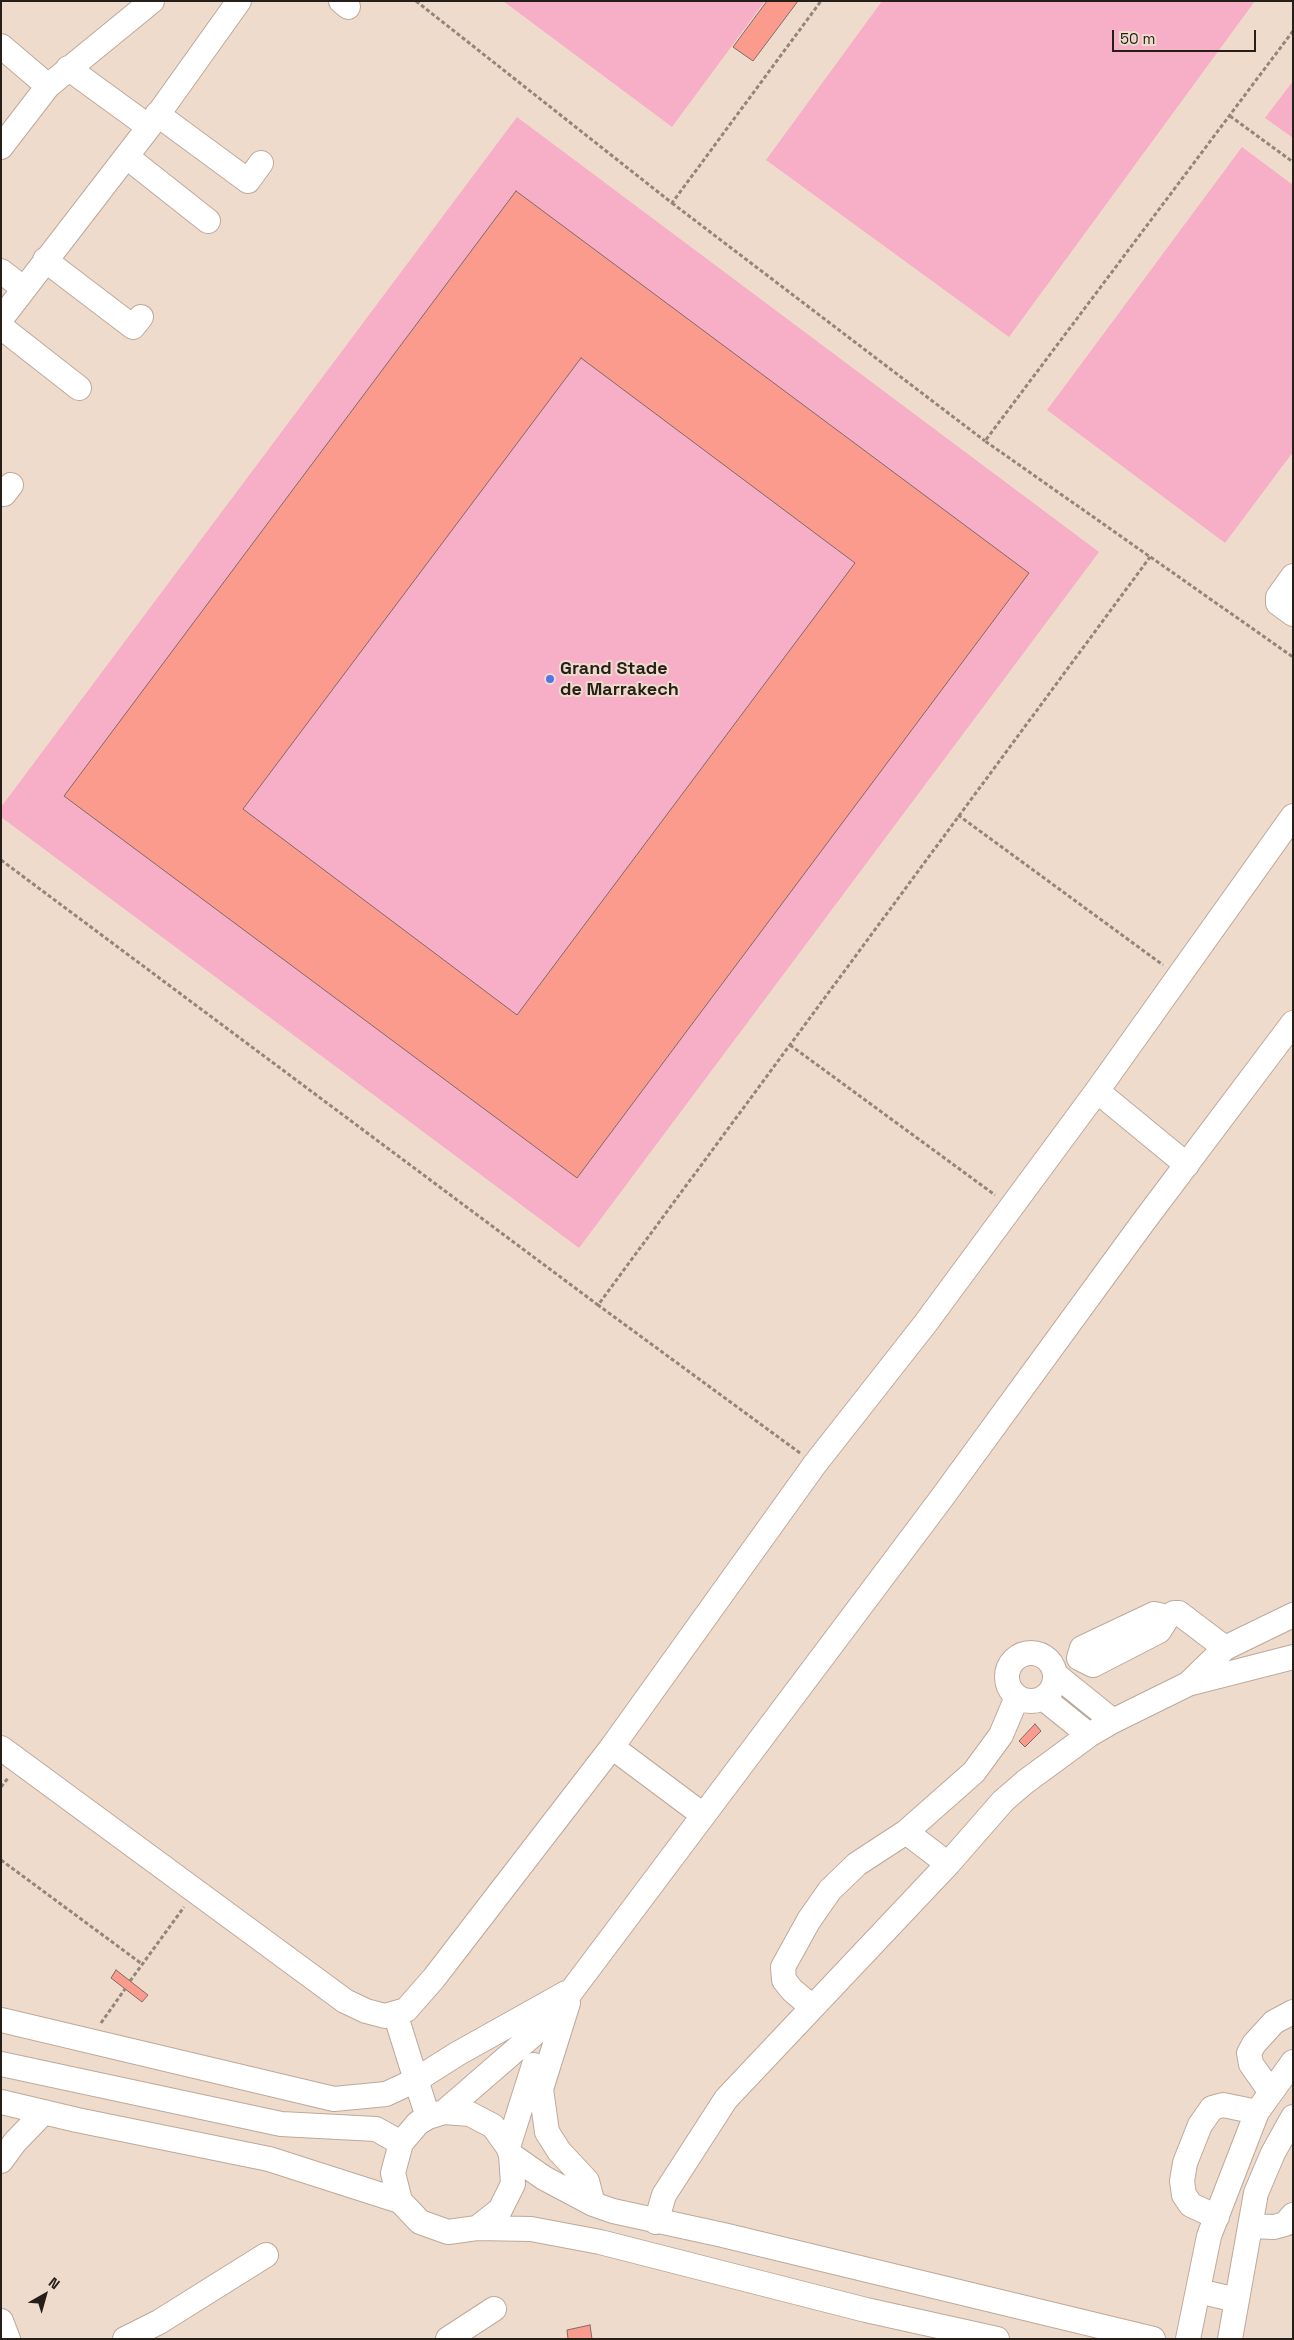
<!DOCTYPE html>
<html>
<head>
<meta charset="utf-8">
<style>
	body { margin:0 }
	#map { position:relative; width:1294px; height:2340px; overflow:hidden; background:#efdbcb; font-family:"Space Grotesk",sans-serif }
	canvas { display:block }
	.frame { position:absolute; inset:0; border:2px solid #261f19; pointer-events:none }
	.north { position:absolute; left:20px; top:2270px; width:50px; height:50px; -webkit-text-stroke:4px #efdbcb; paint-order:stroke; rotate:38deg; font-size:14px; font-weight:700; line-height:20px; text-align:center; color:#261f19 }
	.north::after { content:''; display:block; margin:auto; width:18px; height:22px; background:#261f19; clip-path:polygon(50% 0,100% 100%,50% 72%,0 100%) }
	.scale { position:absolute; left:1112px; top:30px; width:144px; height:22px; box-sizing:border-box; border:2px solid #261f19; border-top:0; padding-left:6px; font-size:15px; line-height:18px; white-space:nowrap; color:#261f19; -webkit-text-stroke:4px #efdbcb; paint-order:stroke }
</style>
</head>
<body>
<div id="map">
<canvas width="1294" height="2340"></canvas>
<div class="frame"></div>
<div class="north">N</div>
<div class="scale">50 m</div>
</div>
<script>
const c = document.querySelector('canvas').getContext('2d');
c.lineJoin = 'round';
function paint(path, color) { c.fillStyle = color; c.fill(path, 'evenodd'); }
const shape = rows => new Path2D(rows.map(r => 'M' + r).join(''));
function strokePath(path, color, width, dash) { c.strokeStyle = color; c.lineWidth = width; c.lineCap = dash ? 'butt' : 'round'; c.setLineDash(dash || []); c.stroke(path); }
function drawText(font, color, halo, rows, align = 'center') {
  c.font = font + ' "Space Grotesk",sans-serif'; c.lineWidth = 4; c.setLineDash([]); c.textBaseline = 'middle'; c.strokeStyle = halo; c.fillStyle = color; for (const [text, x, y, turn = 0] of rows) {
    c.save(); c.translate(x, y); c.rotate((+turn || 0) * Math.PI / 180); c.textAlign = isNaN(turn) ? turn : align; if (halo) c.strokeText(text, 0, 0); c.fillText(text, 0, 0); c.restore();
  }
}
paint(shape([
	[503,1,765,1,672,127],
	[882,1,1255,1,1009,337,766,160],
	[1293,81,1293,138,1265,118],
	[517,117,1099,552,579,1248,1,817,1,807],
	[1242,147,1293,185,1293,452,1225,543,1047,410]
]), '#f7afc7');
const building = shape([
	[767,1,798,1,753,61,733,47,767,1],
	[516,191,1029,573,577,1178,64,796,516,191],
	[581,358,855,563,517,1015,243,809,581,358],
	[1035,1724,1041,1731,1025,1747,1019,1741,1035,1724],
	[116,1970,148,1995,142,2002,111,1978,116,1970],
	[590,2325,592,2339,568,2339,567,2330,590,2325]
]);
paint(building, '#fb9b8e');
strokePath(building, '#816a66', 1);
const minor = shape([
	[341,1,348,7],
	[1,46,48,86],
	[68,68,149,127],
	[157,114,248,181,261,163],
	[1,147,48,86,152,1],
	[127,157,208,221],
	[45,260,133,327,141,317],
	[1,271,23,288],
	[1,319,149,127,239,1],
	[1,327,79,388],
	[1,492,4,494,11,485],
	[1293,576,1278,597,1278,603,1293,614],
	[1097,1091,1187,1165],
	'1007 1677a24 24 0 1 1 48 0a24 24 0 1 1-48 0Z',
	[1079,1658,1093,1665,1159,1631,1168,1617,1174,1613,1179,1613,1225,1648],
	[1079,1658,1082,1648,1154,1614,1168,1617],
	[1056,1675,1113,1721],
	[1189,1683,1225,1648,1293,1615],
	[1043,1698,1089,1735],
	[612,1747,703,1815],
	[1,1748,345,2001,366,2011,385,2016,406,2010,434,1978,612,1747,815,1464,925,1324,1097,1091,1293,816],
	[906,1832,948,1864],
	[568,2003,541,2089,547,2132,559,2151,587,2181,593,2204],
	[812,2007,792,1990,784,1980,783,1967,809,1920,830,1890,857,1864,906,1832,974,1772,1001,1735,1017,1697],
	[395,2013,416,2080,457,2054,566,1993],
	[1,2020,334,2099,386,2094,416,2080,428,2117],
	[1,2064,281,2124,376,2129,401,2143],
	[1270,2091,1251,2064,1249,2053,1254,2044,1274,2022,1293,2012],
	[1,2102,77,2120,269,2159,400,2201],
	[444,2112,549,2021,941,1499,1144,1221,1293,1023],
	[508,2147,534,2065],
	[511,2155,544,2178,593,2204,613,2211,723,2235,1153,2339],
	[1,2161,15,2142,44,2112],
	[1217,2217,1191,2205,1184,2195,1182,2181,1185,2163,1200,2125,1212,2108,1223,2105,1257,2112],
	[656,2222,664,2195,726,2099,948,1864,1003,1801,1025,1782,1089,1735,1113,1721,1188,1684,1293,1657],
	[1250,2226,1274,2227,1285,2224,1293,2215],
	[477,2228,500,2210,513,2184,511,2155,508,2147,493,2126,470,2114,444,2112,428,2117,418,2123,401,2143,393,2173,400,2201,420,2222,448,2232,477,2228,531,2229,600,2242,866,2310,997,2339],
	[1198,2291,1237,2300],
	[1,2321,8,2339],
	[125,2339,159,2322,266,2255],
	[448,2339,494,2309],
	[1188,2339,1209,2236,1257,2112,1293,2062],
	[1230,2339,1256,2193,1273,2153,1293,2117]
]);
strokePath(minor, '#bda99b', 26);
strokePath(shape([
	[416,1,672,203,821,1],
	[1293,31,985,441,1293,657],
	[1230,116,1293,162],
	[672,203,985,441],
	[958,815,1163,965],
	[1,860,598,1305],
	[790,1045,995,1195],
	[800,1453,598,1305,1150,557],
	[1,1787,8,1778],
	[1,1860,142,1964],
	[130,1981,184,1907],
	[101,2023,125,1989]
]), '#93857a', 3, [4, 2.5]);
strokePath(minor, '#fff', 24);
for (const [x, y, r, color] of [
	[550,679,5,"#5076ea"]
]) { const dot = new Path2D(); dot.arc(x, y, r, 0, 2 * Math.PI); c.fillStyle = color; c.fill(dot); strokePath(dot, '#efdbcb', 2); }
drawText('bold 18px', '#261f19', '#efdbcb', [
	["Grand Stade",560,669],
	["de Marrakech",560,690]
], 'left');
</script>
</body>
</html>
